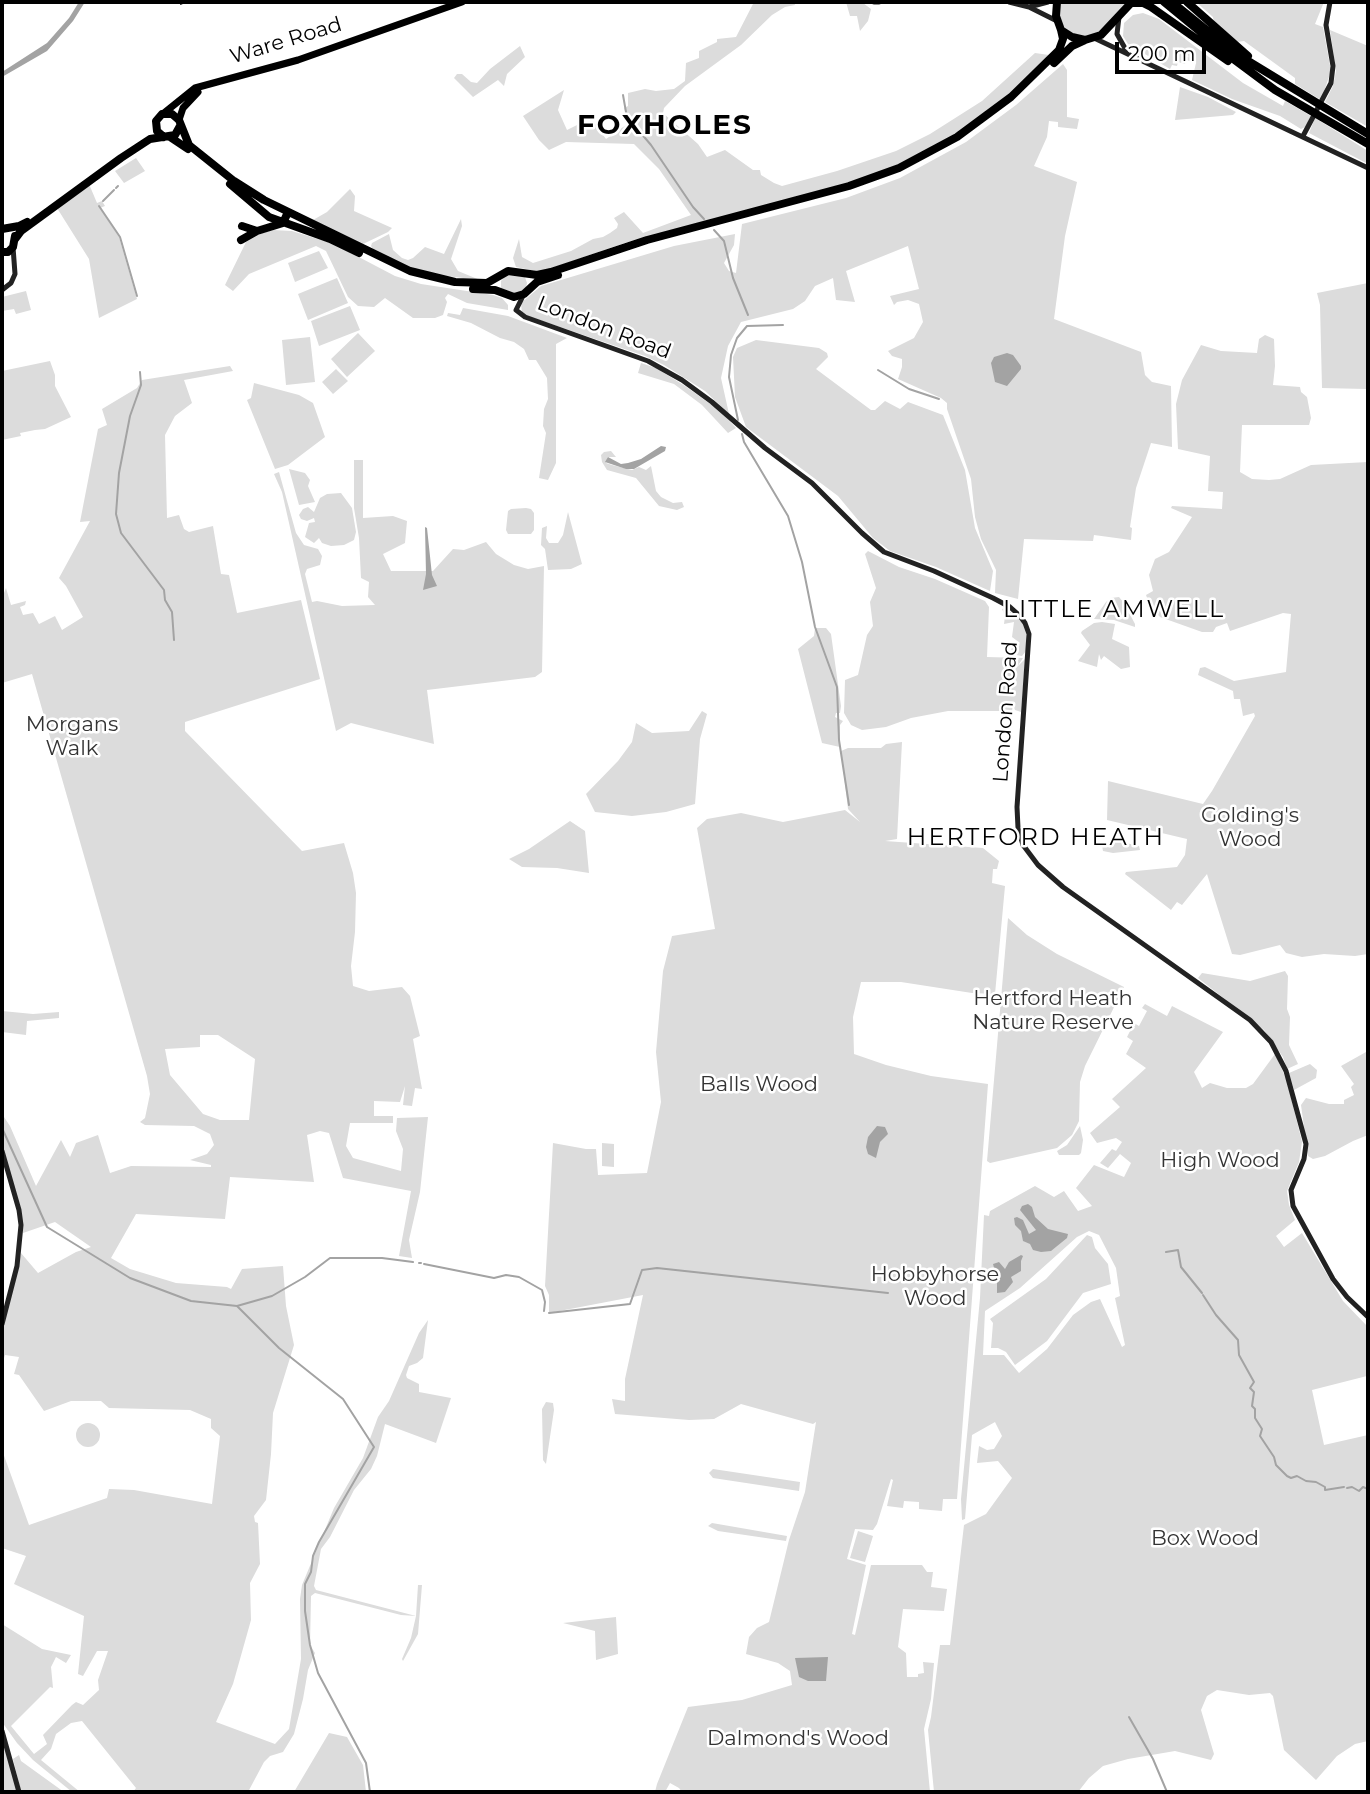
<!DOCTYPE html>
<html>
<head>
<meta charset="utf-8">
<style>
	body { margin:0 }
	#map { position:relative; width:1370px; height:1794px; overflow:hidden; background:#fff; font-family:Montserrat,sans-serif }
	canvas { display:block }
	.frame { position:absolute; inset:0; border:4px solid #000; pointer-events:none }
	.scale { position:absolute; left:1115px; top:42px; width:91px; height:32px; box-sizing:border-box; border:4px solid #000; border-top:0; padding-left:9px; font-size:21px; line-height:24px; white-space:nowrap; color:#000; -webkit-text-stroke:5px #fff; paint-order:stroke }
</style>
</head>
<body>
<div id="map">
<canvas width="1370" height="1794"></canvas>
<div class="frame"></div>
<div class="scale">200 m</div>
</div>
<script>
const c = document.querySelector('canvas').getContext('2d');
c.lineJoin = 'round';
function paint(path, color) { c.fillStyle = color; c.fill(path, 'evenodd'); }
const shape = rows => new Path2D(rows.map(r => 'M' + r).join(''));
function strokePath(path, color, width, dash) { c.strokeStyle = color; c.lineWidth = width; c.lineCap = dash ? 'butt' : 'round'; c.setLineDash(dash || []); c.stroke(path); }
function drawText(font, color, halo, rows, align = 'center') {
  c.font = font + ' Montserrat,sans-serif'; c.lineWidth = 5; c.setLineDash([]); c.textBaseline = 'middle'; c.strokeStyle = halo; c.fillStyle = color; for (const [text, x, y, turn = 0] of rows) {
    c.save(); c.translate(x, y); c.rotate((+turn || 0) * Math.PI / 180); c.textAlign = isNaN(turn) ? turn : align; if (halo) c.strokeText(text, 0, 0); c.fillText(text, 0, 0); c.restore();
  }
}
paint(shape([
	[758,2,794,2,795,5,785,7,772,15,741,45,685,86,664,108,663,113,698,144,707,157,725,150,753,170,760,170,761,175,774,183,782,186,837,171,896,151,930,134,982,101,1035,53,1049,55,998,104,970,124,944,141,890,168,858,181,625,243,540,272,516,267,513,258,519,239,522,257,533,263,571,251,593,239,603,237,610,233,617,228,618,224,614,218,624,212,643,233,691,215,659,169,634,144,566,142,549,150,539,140,523,116,564,90,558,110,567,130,591,118,606,139,629,123,624,108,628,106,628,93,645,89,656,91,674,89,685,81,686,63,699,58,699,51,717,42,717,39,736,37,753,4],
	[846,2,863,3,871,9,868,21,860,31,857,16,850,16],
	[1059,2,1130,2,1102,32,1085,38,1069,33,1060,22],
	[1196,2,1324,2,1315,24,1323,27,1331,71,1321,100,1295,84,1295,78,1244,41,1237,42,1214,23,1213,17],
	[1143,13,1159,19,1243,83,1283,106,1285,101,1311,116,1305,127,1301,129,1280,116,1232,99,1192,80,1196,63,1186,60,1185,64,1178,62,1177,66,1172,65,1170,69,1128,44,1123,36,1124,23,1133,15],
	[1330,30,1368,46,1368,127,1325,102,1333,86,1336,71],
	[520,46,525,57,507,74,504,86,498,80,473,97,454,78,457,74,462,74,471,82,477,83,490,69],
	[1063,64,1067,70,1067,117,1079,119,1077,129,1058,127,1058,122,1049,121,1047,137,1034,166,1077,182,1065,236,1054,319,1141,352,1145,375,1152,382,1171,386,1172,447,1151,443,1136,488,1130,527,1132,528,1131,540,1094,535,1093,541,1024,539,1018,599,995,593,996,570,981,539,975,517,971,479,947,409,947,403,941,398,898,379,902,367,902,359,892,356,888,351,914,338,923,322,919,304,908,300,897,302,894,305,890,296,919,289,908,246,846,271,855,302,836,300,833,278,815,286,805,301,793,309,741,322,728,346,721,378,729,414,705,391,664,365,645,356,522,314,521,303,541,286,674,246,735,234,734,245,724,263,729,271,736,273,742,224,846,198,900,178,966,142,1016,105],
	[1180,87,1208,97,1236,112,1233,115,1175,120],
	[1315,118,1368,151,1368,164,1309,133],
	[136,158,145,171,124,183,115,171],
	[89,184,97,203,102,201,105,206,100,208,119,237,137,299,99,318,89,259,57,208],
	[350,189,355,196,354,211,392,228,388,232,361,245,313,220,327,212],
	[461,219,462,226,451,259,458,271,480,280,421,273,374,251,371,246,372,243,389,234,393,250,402,258,408,260,413,258,425,247,444,254],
	[273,230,292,231,334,244,395,276,421,284,493,295,502,298,508,305,508,310,467,303,448,294,445,298,447,302,443,315,435,318,413,318,385,298,374,307,358,306,348,297,326,251,316,246,249,274,233,291,225,285,246,242,262,233],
	[319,251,328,268,295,282,288,263],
	[507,274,525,277,527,283,526,288,517,294,501,288,501,281],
	[337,278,348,303,308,320,298,294],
	[1368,283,1368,417,1366,389,1322,388,1320,305,1317,293],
	[26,291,31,310,16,314,14,309,2,311,2,297],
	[350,306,360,330,319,346,311,321],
	[463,308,508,316,567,338,556,344,556,463,548,480,539,478,546,433,543,426,544,409,548,399,547,378,536,360,529,360,524,349,514,342,500,338,471,323,447,316,448,313,460,315],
	[358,333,375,351,347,377,331,359],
	[1265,335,1274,339,1275,366,1273,385,1300,387,1301,392,1307,397,1311,418,1309,425,1242,425,1240,472,1252,479,1269,480,1280,479,1311,465,1368,462,1368,954,1355,956,1324,954,1302,957,1286,953,1280,945,1240,955,1232,954,1207,874,1182,905,1177,902,1171,910,1125,874,1126,872,1177,867,1185,855,1187,839,1107,820,1108,781,1203,804,1212,791,1255,716,1254,713,1243,716,1240,699,1234,699,1233,691,1198,675,1200,668,1205,667,1234,681,1286,672,1291,614,1283,613,1230,631,1227,623,1216,627,1213,632,1202,632,1160,617,1150,606,1146,595,1153,591,1149,575,1155,559,1169,552,1192,517,1171,508,1172,506,1222,509,1223,492,1208,491,1210,456,1178,449,1176,404,1182,380,1201,345,1221,351,1257,353,1259,339],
	[310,337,315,382,286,385,282,340],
	[756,340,819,348,827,353,828,357,816,369,871,410,875,410,885,401,900,409,908,402,943,415,965,470,975,528,993,571,990,591,936,567,890,551,873,538,838,496,746,427,735,397,733,357,737,348],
	[50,361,55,375,55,386,71,417,45,429,35,430,20,433,21,436,2,440,2,371],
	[641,363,656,368,685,386,720,411,736,428,728,433,702,405,674,384,638,373],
	[230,366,233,371,184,380,192,403,175,416,165,435,167,518,179,515,184,529,189,532,213,526,221,574,229,575,237,613,301,600,320,679,185,722,185,731,302,851,344,843,353,873,356,893,355,932,351,966,353,986,369,991,402,987,410,996,420,1036,413,1039,422,1089,415,1088,412,1106,403,1105,405,1086,400,1102,374,1101,374,1116,393,1116,393,1123,350,1123,346,1146,353,1158,401,1171,403,1149,396,1131,397,1118,428,1117,420,1192,409,1240,412,1258,399,1256,411,1191,343,1178,329,1133,320,1131,307,1135,314,1182,230,1177,225,1219,136,1214,111,1258,130,1269,176,1283,227,1287,231,1289,242,1269,283,1266,286,1306,294,1345,273,1413,271,1454,266,1500,254,1516,255,1522,258,1523,260,1564,250,1583,251,1620,233,1684,216,1722,275,1744,289,1729,301,1659,300,1599,302,1585,334,1508,363,1458,378,1417,389,1401,419,1333,428,1320,423,1358,417,1363,409,1366,406,1375,407,1378,419,1384,419,1392,451,1398,436,1443,385,1424,377,1456,371,1469,354,1490,330,1537,321,1549,314,1586,316,1590,416,1616,418,1585,422,1585,418,1634,403,1661,402,1659,411,1638,416,1616,401,1615,315,1593,311,1596,310,1645,315,1653,308,1670,303,1699,294,1734,283,1752,270,1756,264,1762,248,1792,133,1792,136,1788,82,1721,71,1723,56,1734,51,1749,41,1760,80,1792,72,1792,33,1760,17,1743,2,1722,2,1624,42,1649,71,1655,66,1663,56,1657,51,1667,53,1688,50,1687,11,1726,34,1754,47,1744,43,1735,72,1705,76,1702,83,1705,99,1690,98,1680,108,1651,97,1651,83,1676,78,1674,84,1616,14,1584,26,1556,2,1548,2,1450,29,1525,107,1498,109,1489,134,1490,212,1504,220,1436,211,1428,211,1419,190,1410,109,1408,101,1401,71,1401,44,1411,19,1375,14,1374,19,1357,5,1355,2,1364,2,1332,21,1253,38,1273,76,1252,91,1247,55,1222,23,1233,2,1145,2,1114,10,1126,36,1186,61,1140,70,1157,76,1143,98,1135,110,1173,131,1166,211,1167,211,1165,190,1160,207,1154,214,1145,210,1134,194,1126,145,1125,140,1122,145,1118,150,1094,147,1076,32,674,2,683,2,598,6,588,11,605,26,601,25,605,20,607,23,615,33,613,39,624,55,616,62,630,83,617,66,586,59,578,90,521,80,522,98,429,107,425,102,409,137,388,142,380],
	[200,1035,218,1035,255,1059,249,1120,220,1120,203,1114,170,1075,165,1049,200,1047],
	[336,369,348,381,333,394,322,382],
	[254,383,299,395,313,403,325,437,288,465,275,469,247,400,251,398],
	[611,451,616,457,608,457,606,463,612,465,632,470,639,467,646,470,651,466,656,491,661,497,673,503,682,502,684,507,677,510,659,506,636,478,607,470,602,462,601,455,604,452],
	[354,460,363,460,363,518,393,516,407,521,405,543,383,554,391,571,433,571,453,549,464,550,486,542,496,554,514,565,528,569,544,566,542,672,535,677,427,690,434,744,351,723,336,731,282,492,274,474,279,472,296,533,304,545,318,549,322,556,320,565,307,569,305,574,312,602,317,601,342,606,375,605,368,597,369,582,361,578,359,538,354,508],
	[289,469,305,473,310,480,308,486,315,502,299,505],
	[341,493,352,508,356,532,354,540,344,545,331,546,322,543,319,538,314,543,305,537,309,523,315,522,314,518,307,521,301,519,299,515,303,509,308,507,314,512,320,498,327,494],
	[526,508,531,509,534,513,534,530,531,534,508,534,506,530,508,511,511,509],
	[568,512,582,564,571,569,548,570,545,549,541,545,542,528,547,526,546,538,549,543,558,543,563,535],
	[868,551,899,567,935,579,985,601,989,607,987,657,1023,658,1017,667,1025,659,1021,712,1015,710,1013,704,1012,711,948,711,911,718,886,727,862,730,851,725,844,713,845,680,858,675,867,635,873,626,870,602,876,588,865,554],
	[1119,597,1124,603,1135,624,1135,627,1114,620,1094,619,1106,602,1111,598],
	[1006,608,1022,622,1026,633,1026,651,1022,656,1016,655,1011,649,1020,643,1012,637,1014,622,1004,624,1005,616,1002,609],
	[1102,622,1115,624,1112,639,1129,647,1130,667,1121,669,1104,656,1101,660,1099,654,1097,667,1078,661,1090,645,1081,633,1082,631,1094,623],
	[815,628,826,628,831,634,841,706,840,713,836,713,835,717,843,721,840,725,840,747,822,743,798,649,814,636],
	[702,711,707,714,700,739,695,804,666,812,632,816,595,812,586,794,618,761,632,742,636,723,652,733,689,731],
	[902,742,897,839,885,841,983,848,999,861,997,869,993,869,992,883,1005,886,995,994,972,993,901,982,861,982,853,1017,854,1054,886,1065,931,1076,988,1084,957,1499,943,1499,942,1511,919,1509,919,1502,904,1501,903,1508,887,1506,893,1480,891,1479,877,1524,873,1530,855,1529,847,1559,866,1565,852,1634,855,1635,871,1565,922,1565,927,1572,933,1572,931,1587,947,1589,944,1611,903,1609,898,1647,906,1653,907,1677,918,1677,918,1674,924,1673,923,1662,934,1663,931,1699,924,1729,930,1792,682,1792,679,1788,670,1783,665,1792,655,1792,657,1784,688,1707,742,1700,792,1685,790,1671,778,1663,746,1654,749,1637,757,1628,769,1622,789,1540,805,1492,816,1422,813,1424,741,1404,714,1419,689,1420,615,1414,612,1399,625,1401,625,1379,643,1295,549,1313,549,1295,545,1286,553,1143,586,1149,596,1149,598,1175,647,1173,661,1102,656,1052,663,971,672,936,715,929,697,828,707,819,741,813,783,822,845,810,860,822,848,809,841,751,848,748,881,748,886,744],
	[570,821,585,831,589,873,557,868,522,867,509,859,529,849],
	[1113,840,1139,846,1140,850,1113,853,1103,851,1102,845],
	[1008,918,1027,935,1057,954,1124,987,1085,1066,1080,1082,1079,1121,1072,1135,1057,1148,990,1163,987,1161],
	[1285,971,1288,976,1287,1009,1290,1017,1289,1045,1298,1064,1287,1069,1283,1057,1264,1030,1198,978,1202,973,1250,981],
	[1145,1004,1167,1016,1172,1006,1223,1032,1194,1072,1202,1088,1210,1083,1227,1088,1246,1088,1253,1084,1275,1054,1287,1081,1302,1142,1299,1162,1287,1191,1289,1205,1295,1220,1276,1236,1284,1247,1302,1233,1343,1301,1368,1327,1368,1381,1367,1376,1312,1390,1324,1445,1368,1435,1368,1741,1355,1744,1337,1756,1316,1780,1284,1750,1273,1696,1270,1693,1249,1695,1217,1690,1207,1696,1201,1710,1214,1754,1211,1760,1175,1751,1128,1759,1103,1766,1089,1778,1078,1792,934,1792,928,1730,931,1717,940,1645,950,1645,964,1525,986,1514,1012,1478,998,1461,977,1463,979,1446,987,1450,994,1449,1002,1436,995,1422,972,1435,965,1519,962,1520,961,1499,980,1298,984,1215,989,1216,990,1211,1035,1186,1054,1197,1064,1191,1078,1211,1092,1206,1076,1188,1094,1165,1124,1177,1131,1163,1120,1154,1108,1168,1100,1163,1112,1149,1116,1151,1122,1142,1116,1138,1097,1143,1090,1133,1120,1107,1112,1099,1146,1068,1126,1054,1133,1041,1127,1037,1134,1023,1139,1026,1147,1011,1142,1008],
	[1089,1231,1099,1235,1116,1268,1120,1296,1115,1298,1125,1345,1122,1347,1100,1299,1091,1302,1073,1315,1047,1349,1019,1373,1004,1355,983,1355,985,1311,1020,1288,1077,1237],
	[2,1011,33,1014,59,1012,59,1018,27,1021,26,1035,2,1032],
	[1366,1052,1368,1056,1368,1135,1353,1141,1325,1156,1313,1159,1308,1156,1301,1105,1306,1098,1329,1104,1344,1104,1344,1100,1354,1095,1351,1087,1354,1084,1341,1066],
	[1310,1064,1317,1070,1316,1078,1294,1090,1289,1073],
	[1080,1126,1083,1140,1081,1153,1079,1155,1059,1155,1057,1151,1067,1145],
	[602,1143,614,1144,614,1167,602,1166],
	[1087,1235,1092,1237,1095,1248,1108,1264,1111,1284,1083,1293,1047,1341,1015,1365,1006,1352,998,1348,991,1348,993,1323,990,1319,1046,1279],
	[546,1402,553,1403,554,1410,546,1464,543,1460,542,1409],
	'76 1435a12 12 0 1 1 24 0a12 12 0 1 1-24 0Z',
	[713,1469,800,1482,799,1491,713,1478,709,1473],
	[712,1523,787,1536,786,1541,718,1531,708,1526],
	[858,1531,873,1536,865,1562,850,1558],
	[616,1617,618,1654,596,1660,595,1631,563,1623],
	[329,1733,347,1737,363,1765,366,1792,294,1792],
	[2,1738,18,1792,2,1792],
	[19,1755,21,1761,64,1792,21,1792,13,1759]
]), '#dcdcdc');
paint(shape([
	[79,2,85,2,73,21,47,51,2,77,2,72,47,43,69,18],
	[1007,353,1013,355,1021,366,1021,369,1007,386,995,382,991,363,994,357],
	[661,446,666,447,665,451,634,469,626,469,605,462,608,457,621,464,628,463,641,459],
	[425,527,427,528,432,575,437,586,423,590,426,574],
	[877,1126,885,1127,888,1134,880,1142,876,1158,868,1154,866,1147,868,1137],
	[1028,1204,1032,1207,1035,1217,1048,1229,1068,1234,1067,1238,1051,1251,1041,1252,1033,1250,1030,1244,1023,1241,1021,1231,1015,1225,1014,1218,1017,1217,1023,1220,1029,1234,1036,1230,1020,1210,1022,1206],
	[1021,1255,1023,1256,1021,1261,1021,1271,1011,1277,1013,1282,1005,1292,997,1293,997,1279,993,1264,999,1262,1005,1269,1009,1262],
	[828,1657,826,1681,808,1681,799,1677,795,1658]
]), '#a3a3a3');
strokePath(shape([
	[623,95,626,112,631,123],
	[634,125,651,145,693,207,704,219],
	[116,188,118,186],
	[103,201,114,190],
	[99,206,120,237,137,296],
	[714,230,724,241,733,278,748,315],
	[878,370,909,389,939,399],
	[140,372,141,385,130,416,119,473,116,514,121,533,164,590,165,600,172,612,174,640],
	[738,420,729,377,731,355,737,338,747,326,783,325],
	[742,434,744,442,788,516,802,562,815,627,837,687,839,740,849,805],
	[2,1128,47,1227,130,1278,191,1301,237,1306,272,1296,305,1277,330,1258,382,1258,413,1262],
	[1166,1252,1178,1250,1181,1267,1202,1293],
	[419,1263,421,1263],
	[424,1264,494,1278,506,1275,519,1277,542,1290,545,1302,544,1311],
	[1203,1295,1216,1315,1238,1340,1239,1355,1254,1382,1250,1388,1254,1392,1252,1406,1255,1409,1255,1418,1262,1429,1260,1436,1274,1457,1276,1465,1287,1476,1291,1478,1297,1476,1306,1481,1316,1482,1325,1487,1325,1490,1344,1487],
	[237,1306,279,1348,343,1399,374,1447,319,1542,313,1556,311,1572,305,1584,305,1611,310,1645,318,1673,366,1763,370,1792],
	[549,1313,630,1304,642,1270,657,1268,888,1293],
	[1347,1488,1352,1487,1359,1491,1363,1487,1368,1489],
	[1129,1717,1153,1759,1167,1792]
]), '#a3a3a3', 2);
strokePath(shape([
	[2,3,3,2]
]), '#a3a3a3', 5);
strokePath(shape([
	[874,2,879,2],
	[1009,2,1029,7,1057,21],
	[1029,7,1048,2],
	[1119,17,1117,34,1126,50],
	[1094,38,1368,168],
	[1303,136,1331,83,1333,66,1326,25,1330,2],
	[2,290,11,283,15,274,13,247],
	[524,294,516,310,525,317,648,361,682,380,712,402,765,448,812,483,862,533,884,552,934,571,993,598,1010,607,1020,616,1025,623,1029,634,1017,807,1018,828,1023,845,1038,865,1063,887,1250,1020,1271,1042,1286,1071,1306,1144,1304,1159,1291,1190,1293,1206,1333,1279,1347,1297,1368,1317],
	[2,1151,19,1210,21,1225,17,1266,2,1324],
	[2,1731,19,1792]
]), '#222', 5);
strokePath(shape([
	[164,113,195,88,298,60,462,2],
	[179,120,183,108,198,92]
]), '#000', 7);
strokePath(shape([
	[1057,2,1056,16,1061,30,1072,37,1085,40,1101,35,1132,2],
	[1164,2,1232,58,1275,90,1368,144],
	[1172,2,1235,53,1368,134],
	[1187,2,1248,56],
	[1131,3,1143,3,1151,7,1228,61],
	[1054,63,1072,46,1085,40],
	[164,137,157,131,156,121,162,114,172,114,179,120,189,145,234,181,264,200,410,271,455,282,487,283,508,271,537,275,551,272,647,240,849,186,899,168,957,137,1011,97,1059,50,1063,39,1061,30],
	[170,137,188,149],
	[230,184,269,217,330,239,359,253],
	[242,226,257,231],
	[2,229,19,226,27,222],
	[15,239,21,231,121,158,150,139,175,135,180,126],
	[241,240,257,231,283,223,288,212],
	[2,252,8,252,13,247,15,236],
	[473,289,495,290,514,297,524,294,537,282,558,275]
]), '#000', 8);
strokePath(shape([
	[180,4,185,2]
]), '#000', 2, [10, 3.5, 2, 3.5]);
drawText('21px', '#000', '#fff', [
	["Ware Road",286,41,-17],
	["London Road",604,328,21],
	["London Road",1006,712,-86]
]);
drawText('21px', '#333', '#fff', [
	["Morgans",72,725],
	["Walk",72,749],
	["Golding's",1250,816],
	["Wood",1250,840],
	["Hertford Heath",1053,999],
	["Nature Reserve",1053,1023],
	["Balls Wood",759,1085],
	["High Wood",1220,1161],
	["Hobbyhorse",935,1275],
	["Wood",935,1299],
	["Box Wood",1205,1539],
	["Dalmond's Wood",798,1739]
]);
c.letterSpacing = '2px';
drawText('24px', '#000', '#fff', [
	["LITTLE AMWELL",1114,610],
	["HERTFORD HEATH",1036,838]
]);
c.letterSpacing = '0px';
c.letterSpacing = '2px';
drawText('bold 28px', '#000', '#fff', [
	["FOXHOLES",665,126]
]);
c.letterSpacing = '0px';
</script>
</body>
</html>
